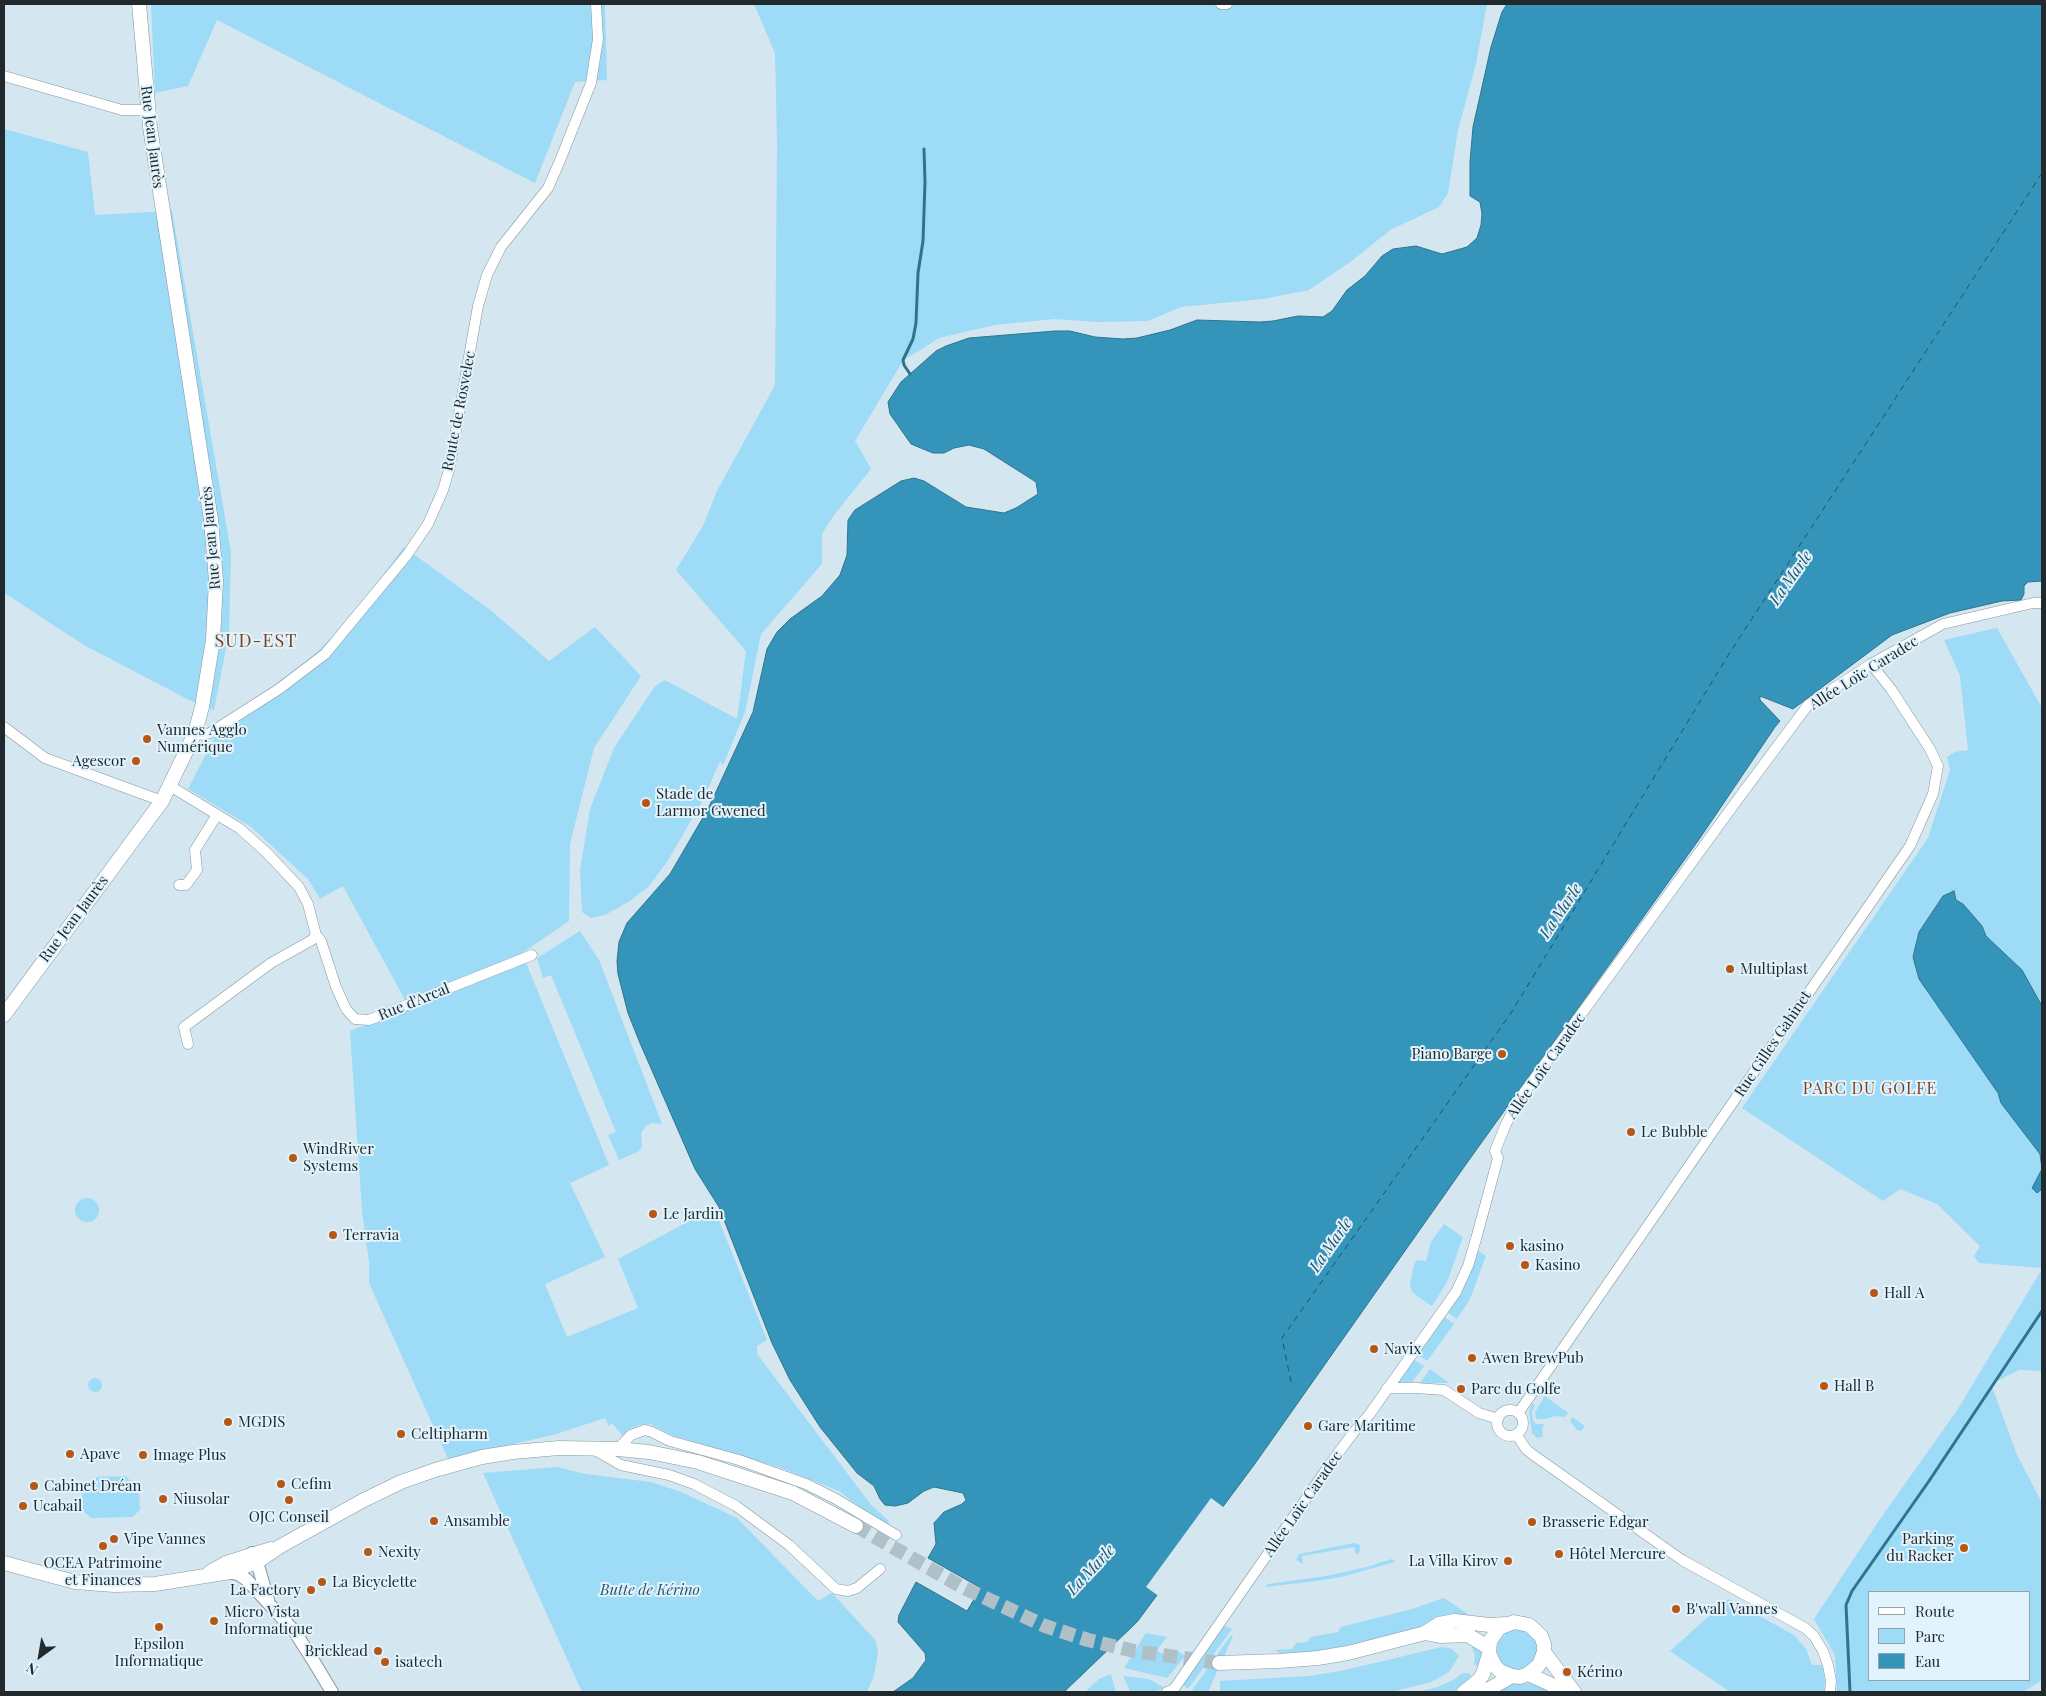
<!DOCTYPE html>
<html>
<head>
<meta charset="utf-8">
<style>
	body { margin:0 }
	#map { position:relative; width:2046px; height:1696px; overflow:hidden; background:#d4e6ef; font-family:"Playfair Display",serif }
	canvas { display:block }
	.frame { position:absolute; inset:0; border:5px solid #22292c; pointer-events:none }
	.legend { position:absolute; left:1868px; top:1591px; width:162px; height:90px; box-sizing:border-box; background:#e1f3fc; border:1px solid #95a2a9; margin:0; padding:6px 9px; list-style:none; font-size:15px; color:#22292c }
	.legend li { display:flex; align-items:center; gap:10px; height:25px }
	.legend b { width:25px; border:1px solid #95a2a9 }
	.north { position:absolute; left:15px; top:1631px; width:50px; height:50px; -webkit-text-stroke:4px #e1f3fc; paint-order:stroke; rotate:212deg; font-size:14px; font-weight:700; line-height:20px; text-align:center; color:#22292c }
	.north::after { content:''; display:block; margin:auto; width:18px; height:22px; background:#22292c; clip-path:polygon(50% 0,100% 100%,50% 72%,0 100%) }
</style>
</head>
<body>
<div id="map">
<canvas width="2046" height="1696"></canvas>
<div class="frame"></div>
<ul class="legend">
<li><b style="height:6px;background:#fff"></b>Route</li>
<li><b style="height:14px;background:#9ddbf7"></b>Parc</li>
<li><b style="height:14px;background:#3594ba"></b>Eau</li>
</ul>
<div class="north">N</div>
</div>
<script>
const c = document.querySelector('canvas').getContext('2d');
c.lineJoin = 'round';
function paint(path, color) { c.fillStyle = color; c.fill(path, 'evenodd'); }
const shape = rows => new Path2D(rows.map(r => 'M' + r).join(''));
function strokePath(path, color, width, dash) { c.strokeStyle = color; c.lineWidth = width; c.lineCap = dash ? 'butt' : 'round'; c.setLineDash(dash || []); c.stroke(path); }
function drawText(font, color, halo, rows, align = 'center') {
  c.font = font + ' "Playfair Display",serif'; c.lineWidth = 4; c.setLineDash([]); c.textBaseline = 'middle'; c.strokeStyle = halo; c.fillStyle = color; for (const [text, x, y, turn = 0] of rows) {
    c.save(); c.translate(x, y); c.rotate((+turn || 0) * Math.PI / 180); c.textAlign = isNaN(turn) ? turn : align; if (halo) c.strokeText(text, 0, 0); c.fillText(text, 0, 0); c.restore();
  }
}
paint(shape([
	[151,4,605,4,607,80,575,82,535,183,217,20,188,86,155,93],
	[754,4,1487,4,1476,64,1458,130,1448,193,1439,207,1390,230,1353,260,1309,290,1263,299,1181,307,1148,321,1097,322,1055,319,995,325,939,338,914,354,904,359,855,441,871,469,834,515,822,534,822,564,761,634,745,712,723,765,720,761,704,798,667,862,649,886,630,901,605,915,591,918,582,912,580,870,590,809,614,748,655,686,665,680,737,719,746,651,676,570,703,526,717,491,775,385,777,144,775,53],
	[4,129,88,152,95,215,172,211,231,552,229,633,214,710,189,700,84,645,6,594,4,598],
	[404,547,493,612,549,661,595,627,641,676,594,748,570,844,569,921,522,953,609,1165,570,1183,605,1257,545,1284,567,1337,638,1308,618,1259,714,1208,767,1340,757,1346,757,1354,872,1506,888,1520,889,1526,871,1516,839,1491,778,1467,674,1436,650,1424,640,1425,629,1429,623,1436,612,1423,609,1426,605,1418,553,1435,448,1459,369,1283,369,1262,362,1211,350,1031,405,1010,405,1000,343,886,320,899,308,879,250,826,188,789,225,717,273,686,316,653,351,618],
	[1997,628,2042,708,2042,1006,2022,970,1986,936,1982,926,1963,904,1956,900,1943,896,1919,932,1913,958,1919,979,1998,1093,2001,1103,2040,1154,2042,1169,2032,1188,2037,1193,2042,1189,2042,1268,1979,1263,1974,1256,1980,1246,1937,1204,1900,1189,1883,1201,1742,1108,1928,838,1950,770,1947,757,1955,752,1968,750,1960,676,1944,640],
	[580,931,599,960,662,1124,652,1123,646,1126,641,1133,642,1147,639,1151,619,1160,608,1135,616,1132,551,975,543,978,537,958],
	'75 1210a12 12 0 1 1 24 0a12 12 0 1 1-24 0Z',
	[1444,1224,1463,1237,1447,1282,1432,1306,1413,1293,1411,1289,1410,1283,1414,1265,1417,1260,1426,1261,1431,1242],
	[1477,1250,1486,1256,1470,1299,1457,1319,1447,1312],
	[2042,1269,2042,1371,2019,1370,1991,1384,2017,1455,2042,1503,2042,1680,2023,1692,1837,1692,1835,1655,1814,1619,1878,1522,1958,1409],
	[1870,1592,2030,1592,2030,1680,1870,1680],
	[1443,1316,1454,1324,1427,1361,1416,1353],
	[1413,1359,1424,1366,1412,1382,1395,1382],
	[1430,1369,1449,1383,1420,1383],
	'88 1385a7 7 0 1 1 14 0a7 7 0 1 1-14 0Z',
	[1545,1396,1568,1413,1565,1417,1555,1416,1546,1419,1536,1419,1535,1412],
	[1532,1403,1535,1406,1532,1412,1533,1421,1536,1424,1544,1424,1542,1429,1543,1437,1537,1438,1532,1433,1529,1412],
	[1572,1417,1585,1426,1581,1431,1577,1430,1570,1421],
	[557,1467,585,1474,651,1482,681,1492,737,1518,818,1601,832,1593,876,1641,878,1653,874,1676,867,1692,582,1692,483,1473],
	[126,1476,139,1491,140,1510,132,1517,91,1518,83,1511,82,1494,97,1477],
	[1354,1543,1360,1545,1360,1548,1359,1553,1356,1554,1354,1547,1302,1556,1303,1564,1296,1560,1299,1554],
	[1392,1559,1395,1562,1341,1577,1316,1581,1265,1587,1268,1584,1326,1576,1367,1567],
	[1444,1598,1472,1617,1453,1617,1391,1636,1326,1650,1283,1655,1275,1650,1292,1649,1296,1643,1307,1642,1311,1637,1338,1632,1341,1627,1412,1609],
	[1728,1599,1794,1635,1806,1649,1812,1665,1822,1665,1825,1682,1824,1692,1730,1692,1670,1651],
	[1224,1626,1232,1629,1188,1689,1183,1685],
	'1497 1650a20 20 0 1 1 40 0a20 20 0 1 1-40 0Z',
	[1146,1633,1167,1637,1157,1650,1171,1660,1178,1651,1185,1656,1167,1678,1124,1668],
	[1231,1635,1233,1636,1208,1692,1191,1692],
	[1476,1643,1483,1653,1481,1671,1474,1663,1475,1656,1471,1644],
	[1442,1647,1452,1649,1459,1656,1449,1672,1431,1682,1392,1692,1220,1692,1220,1681,1309,1676,1345,1670],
	[1462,1673,1468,1673,1474,1678,1457,1692,1418,1692,1438,1687,1455,1679],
	[1111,1674,1116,1692,1087,1692,1087,1690,1099,1679],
	[1123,1676,1149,1679,1165,1688,1153,1692,1130,1691],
	[1535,1683,1555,1692,1504,1692,1498,1689,1510,1684]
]), '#9ddbf7');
const water = shape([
	[1507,4,2042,4,2042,581,2028,582,2024,586,2024,594,2021,600,2002,601,1950,613,1892,635,1793,709,1760,696,1760,700,1780,721,1775,727,1700,838,1469,1160,1254,1465,1137,1622,1064,1692,893,1692,913,1678,926,1660,925,1653,898,1622,899,1615,916,1582,967,1611,981,1588,928,1558,936,1544,934,1523,944,1512,962,1504,966,1500,963,1493,934,1487,924,1491,908,1503,895,1506,885,1505,880,1499,874,1486,857,1473,820,1427,790,1380,772,1343,719,1207,695,1169,640,1043,628,1013,618,974,617,961,619,942,627,923,670,874,708,809,753,712,767,649,777,632,790,619,822,596,840,575,847,555,848,520,855,510,901,481,914,478,924,481,966,507,1004,513,1016,508,1038,494,1036,482,984,449,969,445,954,448,944,453,933,453,911,444,890,414,888,402,901,382,936,351,946,346,969,338,1055,331,1070,331,1095,337,1123,339,1137,338,1170,330,1197,320,1260,322,1273,321,1298,316,1323,317,1332,311,1347,290,1365,276,1382,256,1393,249,1416,246,1442,254,1467,247,1477,238,1481,225,1482,214,1480,202,1470,196,1470,162,1473,127,1491,47,1502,12,1507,4],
	[1954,891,1956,900,1963,904,1982,926,1986,936,2022,970,2042,1006,2042,1189,2037,1193,2032,1188,2042,1169,2040,1154,2001,1103,1998,1093,1919,979,1913,957,1919,932,1943,896,1954,891]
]);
paint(water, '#3594ba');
strokePath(water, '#2f748f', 1);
paint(shape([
	[1211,1498,1226,1509,1160,1597,1146,1587]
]), '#d4e6ef');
strokePath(shape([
	[910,374,904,365,903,360,913,339,916,323,918,273,923,241,925,182,924,149],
	[1850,1692,1846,1605,1852,1591,1929,1481,2042,1311]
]), '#2f748f', 3);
strokePath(shape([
	[1291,1382,1282,1338,1511,1013,1727,657,2042,173]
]), '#205368', 1, [6, 5]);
strokePath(shape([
	[856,1526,962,1587,1045,1626,1088,1640,1134,1651,1219,1663]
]), '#b0c0c8', 14, [14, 7]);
const minor = shape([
	[1221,4,1227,4],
	[4,76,122,110,148,110],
	[4,727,45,758,162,801],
	[195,733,203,735,210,733,279,689,325,654,407,555,428,524,443,490,449,470,478,306,487,275,501,247,548,188,559,163,591,83,598,39,596,4],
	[170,786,239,828,267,853,299,887,308,904,316,935,321,941,336,987,346,1009,355,1019,369,1020,532,955],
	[179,885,186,885,197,870,195,850,217,815],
	[188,1044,184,1027,271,963,312,940,316,935],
	[1387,1388,1416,1388,1444,1390,1479,1413,1498,1419],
	'1497 1423a13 13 0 1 1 26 0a13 13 0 1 1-26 0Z',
	[1519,1412,1910,846,1933,794,1938,766,1930,749,1891,689,1871,664],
	[1516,1434,1526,1449,1532,1454,1682,1560,1805,1628,1814,1636,1823,1651,1828,1665,1831,1681,1830,1692],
	[593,1449,621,1465,669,1475,694,1484,736,1506,789,1545,836,1589,848,1591,857,1588,880,1569],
	[618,1449,631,1435,645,1430,652,1432,670,1441,739,1460,806,1484,836,1499,896,1535],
	[1167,1692,1174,1689,1328,1467,1353,1433,1369,1415,1456,1292,1468,1266,1476,1239,1498,1158,1495,1151,1506,1124,1518,1101,1741,795,1808,705,1871,664,1943,624,2033,603,2042,603]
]);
const tertiary = shape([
	[252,1553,257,1562,268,1600],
	[230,1572,240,1575,247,1580,295,1632,314,1662,332,1692]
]);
const secondary = shape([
	[4,1015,162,801,195,733,202,707,213,640,216,581,211,520,150,127,139,4],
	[4,1563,75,1582,114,1585,155,1584,230,1572,257,1562,279,1547,362,1501,401,1482,435,1470,482,1457,513,1452,559,1448,618,1449,649,1452,698,1462,793,1493,856,1526],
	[210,1572,226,1563,271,1549],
	[1425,1633,1440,1636,1468,1635,1489,1648],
	[1544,1652,1574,1692],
	[1219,1663,1279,1661,1318,1658,1348,1653,1425,1633,1439,1624,1455,1621,1489,1625,1506,1624],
	[1528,1674,1550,1684,1563,1692],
	[1464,1692,1479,1680,1483,1674,1489,1654,1490,1641,1499,1628,1514,1622,1529,1625,1541,1636,1544,1644,1544,1652,1539,1665,1528,1674,1520,1677,1512,1676,1500,1671,1495,1666,1489,1654],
	[1484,1692,1512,1676]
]);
strokePath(minor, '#86979f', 11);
strokePath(tertiary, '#86979f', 14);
strokePath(secondary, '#86979f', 15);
strokePath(minor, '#fff', 10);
strokePath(tertiary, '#fff', 12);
strokePath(secondary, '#fff', 14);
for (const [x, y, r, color] of [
	[147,739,5,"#b75615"],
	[136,761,5,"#b75615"],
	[646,803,5,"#b75615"],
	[1730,969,5,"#b75615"],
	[1502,1054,5,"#b75615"],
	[1631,1132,5,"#b75615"],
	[293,1158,5,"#b75615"],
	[653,1214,5,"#b75615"],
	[333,1235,5,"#b75615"],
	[1510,1246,5,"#b75615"],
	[1525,1265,5,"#b75615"],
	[1874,1293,5,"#b75615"],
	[1374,1349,5,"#b75615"],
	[1472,1358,5,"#b75615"],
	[1824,1386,5,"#b75615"],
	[1461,1389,5,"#b75615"],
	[228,1422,5,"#b75615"],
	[1308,1426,5,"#b75615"],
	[401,1434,5,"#b75615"],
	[70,1454,5,"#b75615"],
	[143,1455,5,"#b75615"],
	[281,1484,5,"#b75615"],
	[34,1486,5,"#b75615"],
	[163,1499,5,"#b75615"],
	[289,1500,5,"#b75615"],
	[23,1506,5,"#b75615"],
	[434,1521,5,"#b75615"],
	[1532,1522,5,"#b75615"],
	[114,1539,5,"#b75615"],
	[103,1546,5,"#b75615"],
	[1964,1548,5,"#b75615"],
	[368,1552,5,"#b75615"],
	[1559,1554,5,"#b75615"],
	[1508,1561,5,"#b75615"],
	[322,1582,5,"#b75615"],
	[311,1590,5,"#b75615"],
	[1676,1609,5,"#b75615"],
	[214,1621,5,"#b75615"],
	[159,1627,5,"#b75615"],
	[378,1651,5,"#b75615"],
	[385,1662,5,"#b75615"],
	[1567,1672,5,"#b75615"]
]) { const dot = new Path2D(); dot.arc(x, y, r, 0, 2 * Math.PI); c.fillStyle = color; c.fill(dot); strokePath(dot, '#e1f3fc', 2); }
drawText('15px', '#22292c', '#e1f3fc', [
	["Rue Jean Jaurès",152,137,83],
	["Route de Rosvelec",459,411,-79],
	["Rue Jean Jaurès",211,538,-95],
	["Allée Loïc Caradec",1864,673,-32],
	["Rue Jean Jaurès",74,919,-53],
	["Rue d'Arcal",414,1002,-22],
	["Rue Gilles Gahinet",1773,1044,-56],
	["Allée Loïc Caradec",1546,1066,-55],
	["Allée Loïc Caradec",1303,1504,-55]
]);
drawText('15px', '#22292c', '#e1f3fc', [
	["Vannes Agglo",157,730],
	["Numérique",157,747],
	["Agescor",126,761,"right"],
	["Stade de",656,794],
	["Larmor Gwened",656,811],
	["Multiplast",1740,969],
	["Piano Barge",1492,1054,"right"],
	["Le Bubble",1641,1132],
	["WindRiver",303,1149],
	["Systems",303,1166],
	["Le Jardin",663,1214],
	["Terravia",343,1235],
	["kasino",1520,1246],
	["Kasino",1535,1265],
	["Hall A",1884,1293],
	["Navix",1384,1349],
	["Awen BrewPub",1482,1358],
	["Hall B",1834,1386],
	["Parc du Golfe",1471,1389],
	["MGDIS",238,1422],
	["Gare Maritime",1318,1426],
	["Celtipharm",411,1434],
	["Apave",80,1454],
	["Image Plus",153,1455],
	["Cefim",291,1484],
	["Cabinet Dréan",44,1486],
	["Niusolar",173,1499],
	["Ucabail",33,1506],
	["OJC Conseil",289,1517,"center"],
	["Ansamble",444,1521],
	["Brasserie Edgar",1542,1522],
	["Vipe Vannes",124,1539],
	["Parking",1954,1539,"right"],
	["du Racker",1954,1556,"right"],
	["Nexity",378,1552],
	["Hôtel Mercure",1569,1554],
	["La Villa Kirov",1498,1561,"right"],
	["OCEA Patrimoine",103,1563,"center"],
	["et Finances",103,1580,"center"],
	["La Bicyclette",332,1582],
	["La Factory",301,1590,"right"],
	["B'wall Vannes",1686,1609],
	["Micro Vista",224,1612],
	["Informatique",224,1629],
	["Epsilon",159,1644,"center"],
	["Informatique",159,1661,"center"],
	["Bricklead",368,1651,"right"],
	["isatech",395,1662],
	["Kérino",1577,1672]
], 'left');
drawText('italic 15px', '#23556a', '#e1f3fc', [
	["Butte de Kérino",650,1590]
]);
drawText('italic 16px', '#205368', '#e1f3fc', [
	["La Marle",1791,578,-55],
	["La Marle",1561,911,-56],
	["La Marle",1331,1245,-55],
	["La Marle",1091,1570,-47]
]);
c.letterSpacing = '1px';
drawText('16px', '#7e3f1a', '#e1f3fc', [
	["PARC DU GOLFE",1870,1089]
]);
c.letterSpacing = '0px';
c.letterSpacing = '1px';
drawText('18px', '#7e3f1a', '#e1f3fc', [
	["SUD-EST",256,641]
]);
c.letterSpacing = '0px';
</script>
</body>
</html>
